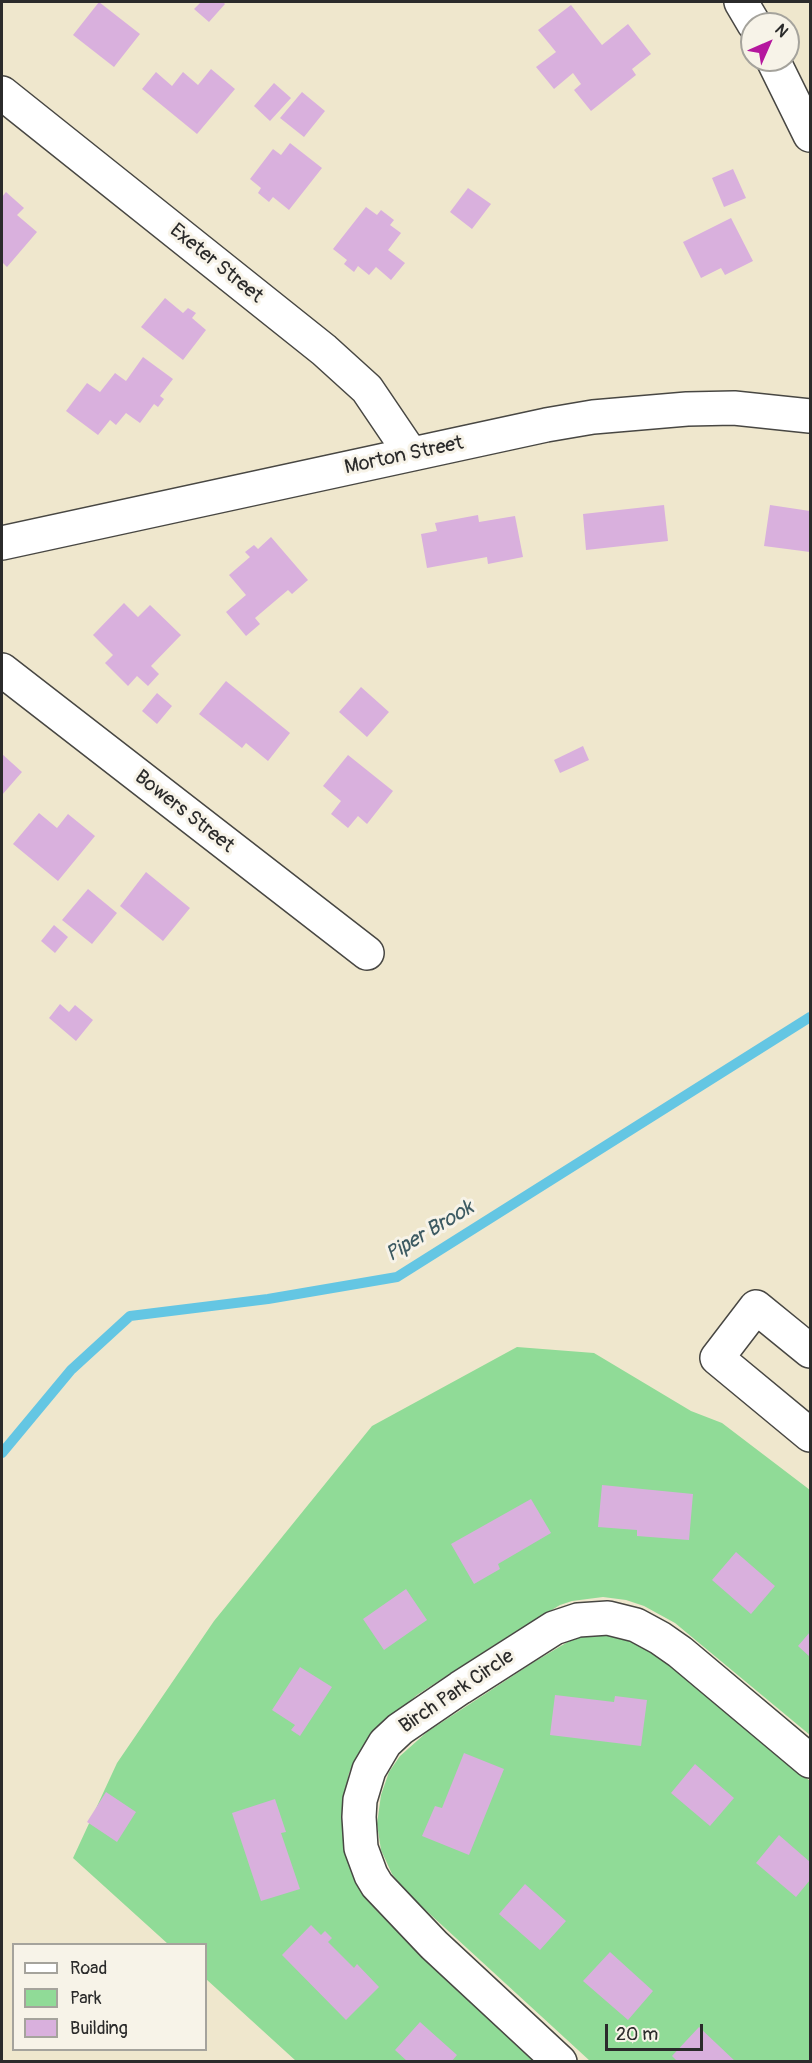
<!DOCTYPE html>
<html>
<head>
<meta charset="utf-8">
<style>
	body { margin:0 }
	#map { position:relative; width:812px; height:2063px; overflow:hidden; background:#efe7cd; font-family:Pangolin,sans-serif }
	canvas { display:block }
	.frame { position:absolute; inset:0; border:3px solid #2b2b2b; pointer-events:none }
	.legend { position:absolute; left:12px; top:1943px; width:195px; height:108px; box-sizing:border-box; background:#f7f3e8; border:2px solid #a5a39c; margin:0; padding:8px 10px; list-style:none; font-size:18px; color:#2b2b2b }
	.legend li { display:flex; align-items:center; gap:12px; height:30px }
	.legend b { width:30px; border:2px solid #a5a39c }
	.north { position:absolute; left:740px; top:12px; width:60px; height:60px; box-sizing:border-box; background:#f7f3e8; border:2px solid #a5a39c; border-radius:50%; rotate:45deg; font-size:16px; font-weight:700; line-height:24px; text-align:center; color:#2b2b2b }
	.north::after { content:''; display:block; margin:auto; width:21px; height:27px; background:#b5179e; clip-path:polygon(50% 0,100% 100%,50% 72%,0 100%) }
	.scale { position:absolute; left:605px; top:2024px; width:98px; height:27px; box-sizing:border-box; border:3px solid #2b2b2b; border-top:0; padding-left:8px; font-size:18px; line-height:21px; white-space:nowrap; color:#2b2b2b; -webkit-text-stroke:4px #f7f3e8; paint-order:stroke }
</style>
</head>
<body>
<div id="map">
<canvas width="812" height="2063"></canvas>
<div class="frame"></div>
<ul class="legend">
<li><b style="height:8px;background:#fff"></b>Road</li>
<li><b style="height:16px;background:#90db97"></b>Park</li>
<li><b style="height:16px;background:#d9b0dd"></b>Building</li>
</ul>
<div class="north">N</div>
<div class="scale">20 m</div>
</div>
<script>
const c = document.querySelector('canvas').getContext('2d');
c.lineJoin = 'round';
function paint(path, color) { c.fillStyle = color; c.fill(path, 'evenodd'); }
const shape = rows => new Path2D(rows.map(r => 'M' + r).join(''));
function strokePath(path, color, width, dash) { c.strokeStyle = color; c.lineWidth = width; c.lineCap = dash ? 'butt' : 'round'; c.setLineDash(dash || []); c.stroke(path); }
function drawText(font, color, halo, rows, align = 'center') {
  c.font = font + ' Pangolin,sans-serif'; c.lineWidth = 6; c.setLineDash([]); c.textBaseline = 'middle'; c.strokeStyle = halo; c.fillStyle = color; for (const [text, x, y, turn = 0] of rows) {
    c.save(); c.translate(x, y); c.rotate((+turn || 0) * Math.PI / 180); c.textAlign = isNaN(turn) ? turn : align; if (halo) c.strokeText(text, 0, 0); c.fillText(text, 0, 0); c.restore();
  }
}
paint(shape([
	[517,1347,594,1353,691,1411,722,1423,810,1490,810,1735,675,1623,644,1606,626,1600,603,1597,572,1601,560,1605,510,1635,417,1695,388,1721,358,1754,349,1773,342,1806,344,1844,351,1871,365,1897,377,1911,539,2061,296,2061,206,1979,206,1944,168,1944,73,1858,117,1763,214,1621,372,1426],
	[605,1633,623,1636,664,1658,810,1781,810,2061,590,2061,408,1894,392,1874,381,1850,377,1824,381,1795,389,1772,400,1756,427,1732,534,1662,571,1640,586,1635]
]), '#90db97');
strokePath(shape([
	[2,1453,71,1370,130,1316,268,1299,397,1277,810,1017]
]), '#64c6e3', 10);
paint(shape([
	[99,2,140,34,114,67,73,35],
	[201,2,223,2,225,4,209,22,194,9],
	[571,5,602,45,628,24,651,54,632,69,636,75,591,111,574,90,581,84,573,73,554,89,536,67,556,52,538,30],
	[211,69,235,89,197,134,142,89,156,72,172,86,183,72,198,85],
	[274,83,291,98,270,121,254,106],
	[302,92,325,111,304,137,280,118],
	[290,143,322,168,289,210,273,197,269,202,258,193,261,188,250,179,273,149,281,155],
	[733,169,746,198,724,207,712,178],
	[468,188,491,204,472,229,450,212],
	[6,192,24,208,17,215,37,232,7,267,2,262,2,197],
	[366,207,377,215,381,210,394,220,390,225,401,233,388,250,405,263,391,280,376,267,369,275,358,266,354,272,344,264,347,260,333,249],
	[731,218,753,261,725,275,721,268,701,278,683,242],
	[165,298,183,313,188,308,196,313,192,318,206,330,183,360,141,327],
	[143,357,173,379,160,396,164,399,158,407,154,404,140,423,126,413,116,425,110,420,98,435,66,411,87,383,100,392,115,373,126,381],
	[664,505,668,541,586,550,583,514],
	[770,505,810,511,810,552,764,546],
	[478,515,479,522,515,516,523,557,488,564,487,557,427,568,421,534,437,531,435,523],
	[271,537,308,580,292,594,288,590,255,618,260,624,246,636,226,612,246,595,229,575,250,557,245,552,254,545,258,549],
	[124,603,138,617,150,605,181,635,151,666,159,674,148,686,137,676,128,686,105,663,113,655,93,635],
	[226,681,290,733,268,761,246,743,242,748,199,714],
	[361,687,389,712,367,737,339,712],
	[157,693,172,706,157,724,142,711],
	[583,746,589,760,560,773,554,760],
	[2,754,22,772,2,795],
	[348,755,393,791,367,824,358,816,348,828,331,814,341,801,323,786],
	[39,813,57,828,68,814,95,836,58,881,13,844],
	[146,872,190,908,163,941,120,906],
	[88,889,117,913,92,944,62,920],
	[54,925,68,937,55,953,41,941],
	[60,1004,69,1012,75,1005,93,1020,76,1041,49,1018],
	[602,1485,693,1494,689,1540,637,1536,637,1530,598,1527],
	[531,1499,551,1533,498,1564,500,1569,474,1584,451,1544],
	[736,1552,775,1586,751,1614,712,1580],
	[406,1589,427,1620,384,1650,363,1619],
	[810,1632,810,1657,798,1646],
	[300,1667,332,1687,300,1736,291,1730,295,1725,272,1710],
	[555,1695,614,1702,615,1696,647,1700,641,1746,550,1735],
	[464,1753,504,1769,469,1855,422,1836,435,1806,442,1808],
	[695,1764,734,1798,710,1826,671,1793],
	[106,1792,136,1812,117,1842,87,1822],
	[275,1799,286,1832,281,1833,300,1889,261,1901,232,1813],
	[779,1835,810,1862,810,1880,796,1897,756,1863],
	[525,1884,566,1921,540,1950,499,1914],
	[311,1925,321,1935,325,1931,332,1938,328,1942,354,1968,357,1964,379,1987,346,2020,282,1955],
	[610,1952,653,1991,628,2020,583,1981],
	[420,2022,457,2055,451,2062,408,2062,395,2050],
	[699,2027,736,2062,678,2062,672,2056]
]), '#d9b0dd');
const minor = shape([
	[741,2,754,24],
	[773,60,810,135],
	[2,93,324,350,367,389,411,454],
	[2,543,546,425,593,417,687,409,734,408,810,416],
	[2,670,367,953],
	[810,1351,756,1307,717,1358,810,1435],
	[560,2062,434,1945,377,1885,371,1875,361,1848,359,1817,360,1800,369,1770,385,1743,400,1729,460,1688,554,1628,578,1620,608,1618,636,1625,660,1638,680,1652,810,1761]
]);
strokePath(minor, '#484743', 36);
strokePath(minor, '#fff', 33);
drawText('20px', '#2b2b2b', '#f7f3e8', [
	["Exeter Street",216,264,39],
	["Morton Street",404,456,-12],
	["Bowers Street",184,812,38],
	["Birch Park Circle",457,1692,-34]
]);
drawText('italic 21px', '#3c5a62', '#f7f3e8', [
	["Piper Brook",430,1232,-31]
]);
</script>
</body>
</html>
